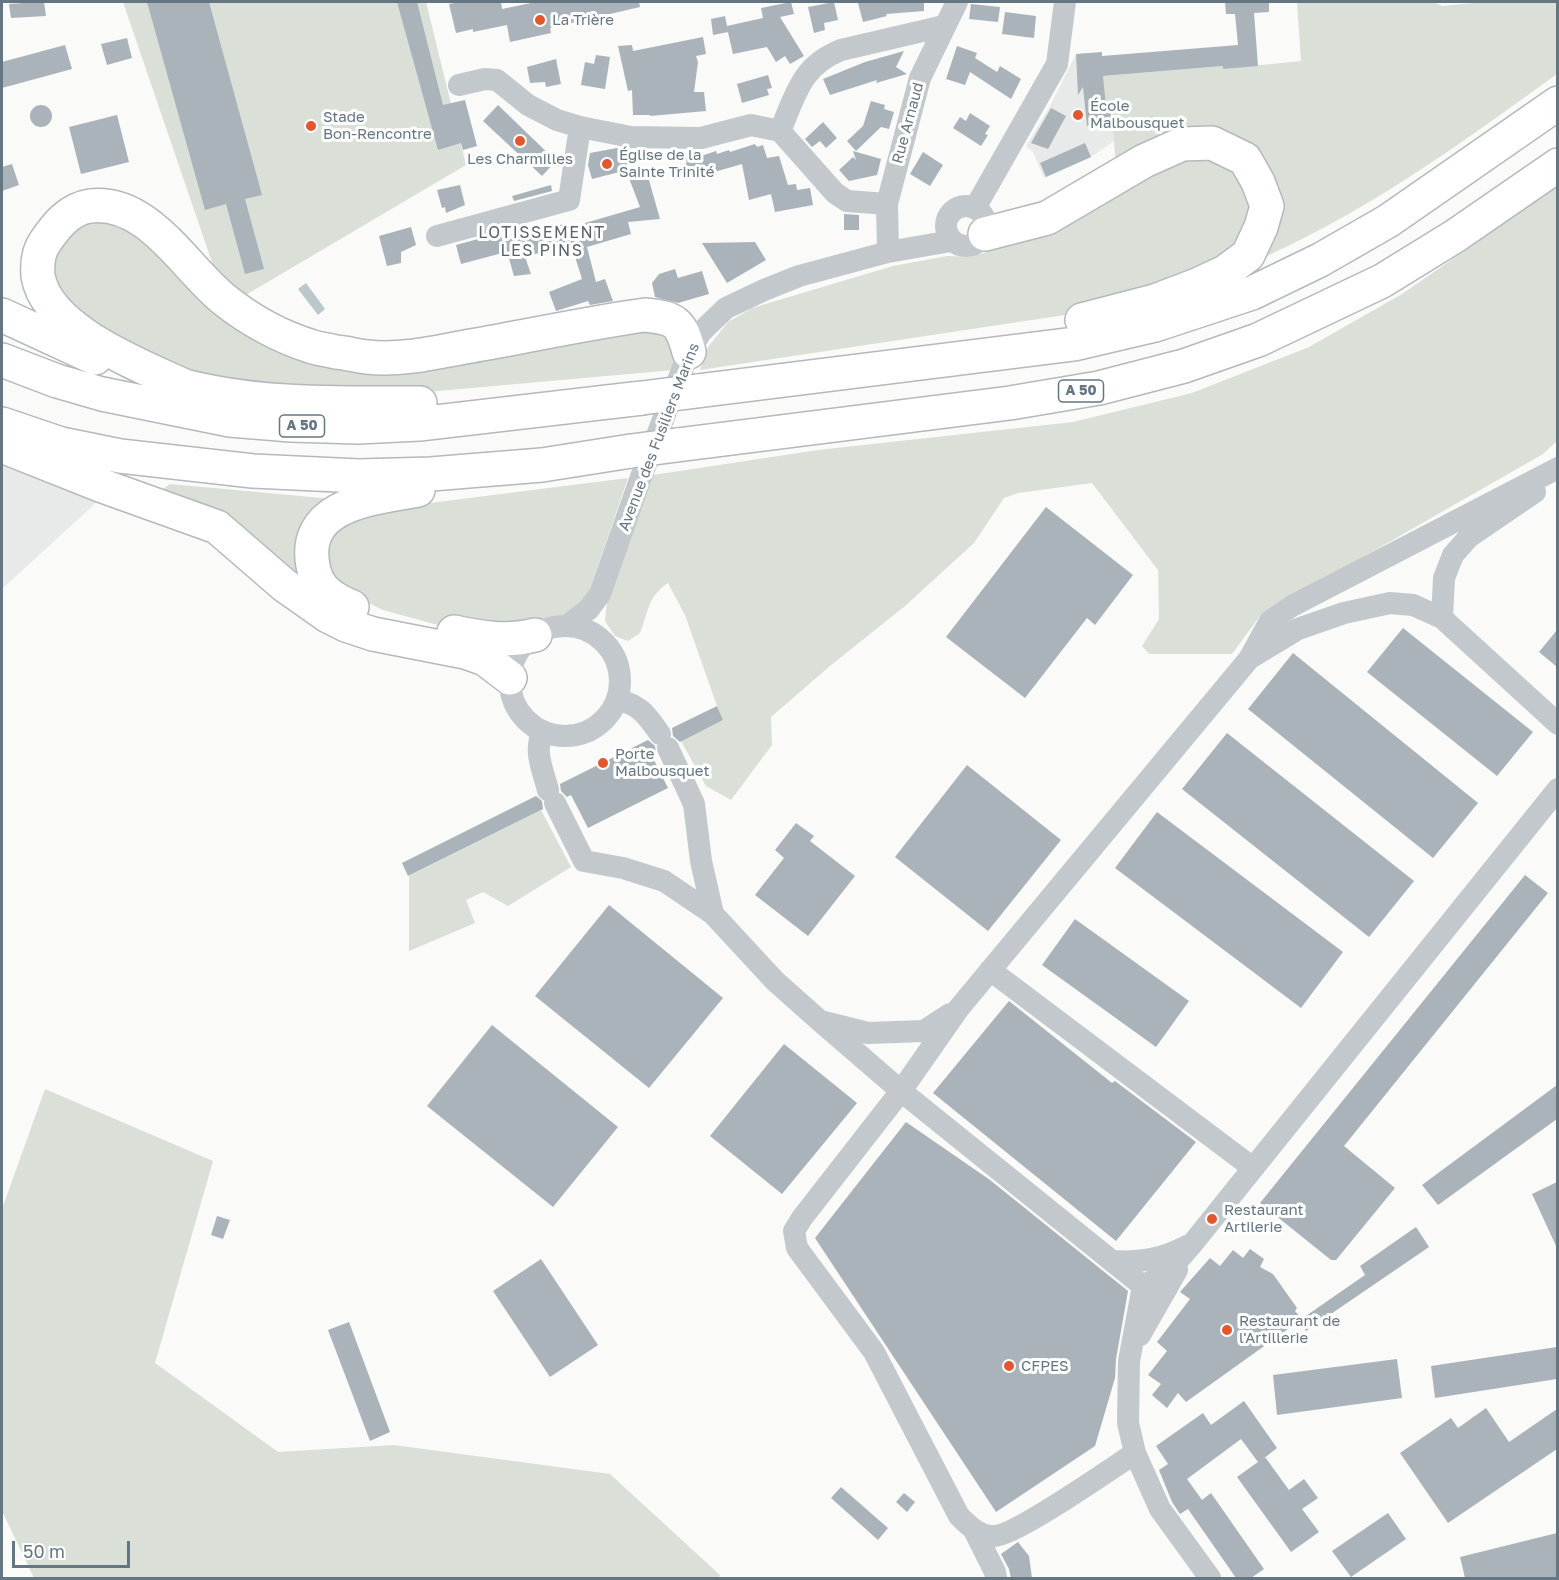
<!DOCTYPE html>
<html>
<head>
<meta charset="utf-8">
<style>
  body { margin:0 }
  #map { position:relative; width:1559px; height:1580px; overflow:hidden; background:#fafaf8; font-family:"Golos Text",sans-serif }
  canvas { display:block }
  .frame { position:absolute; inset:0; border:3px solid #657683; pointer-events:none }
  .scale { position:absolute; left:12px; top:1541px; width:118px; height:27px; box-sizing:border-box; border:3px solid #657683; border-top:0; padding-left:8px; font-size:18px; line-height:21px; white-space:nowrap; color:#657683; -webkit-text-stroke:4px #fff; paint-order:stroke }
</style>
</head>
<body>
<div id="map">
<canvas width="1559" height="1580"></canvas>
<div class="frame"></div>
<div class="scale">50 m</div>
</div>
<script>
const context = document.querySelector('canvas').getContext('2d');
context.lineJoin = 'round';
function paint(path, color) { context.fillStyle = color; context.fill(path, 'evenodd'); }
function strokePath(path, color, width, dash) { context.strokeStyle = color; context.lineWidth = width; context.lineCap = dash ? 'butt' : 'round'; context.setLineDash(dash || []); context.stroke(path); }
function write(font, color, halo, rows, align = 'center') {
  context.font = font + ' "Golos Text",sans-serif'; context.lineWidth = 6; context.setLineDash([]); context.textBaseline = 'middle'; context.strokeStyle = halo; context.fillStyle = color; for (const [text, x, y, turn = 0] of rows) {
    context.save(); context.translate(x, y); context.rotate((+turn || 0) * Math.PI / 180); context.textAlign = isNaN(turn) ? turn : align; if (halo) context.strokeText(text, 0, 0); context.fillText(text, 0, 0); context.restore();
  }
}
const built = new Path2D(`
  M1086,53L1103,76L1110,105L1114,141L1091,157L1044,178L1033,152L1026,146L1049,108L1076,54Z
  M2,462L98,501L2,589Z`);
const green = new Path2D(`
  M123,2H426L466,165L244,296L216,274Z
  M1297,2H1434L1442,6L1484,2H1557V74C1459,145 1360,217 1248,264L1265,247L1246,150L1116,166L1111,106H1106L1103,76L1223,66V69L1301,61Z
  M1212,157L1234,168L1252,205L1240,250L1098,310L700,370L708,347L728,322L752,308L893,266L947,256L970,257L987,252L1189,158Z
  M1557,187V441L1543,454L1260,616L1232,654H1149L1142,646L1159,619L1158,570L1092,483L1018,493L1004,498L974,543L905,606L830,666L771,717L772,745L731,800L706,786L681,741L723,720L717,706L685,615L668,583C648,596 648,613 640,633L628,641L615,636L605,621L607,600L653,475L818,450L1073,422L1192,393L1309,347L1402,294Z
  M113,217L298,352L632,323L671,336L676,351L674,370L393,395L286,393L200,376L144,355L61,301L50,265L78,220Z
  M628,478L588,595L578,612L491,635L434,624L383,610L356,597L331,581L323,557L330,537L353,519L430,503Z
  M170,484L344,500L301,582L171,501L163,489Z
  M541,810L571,867L508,906L483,892L466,900L475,923L409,951V876Z
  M45,1089L213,1161L155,1363L278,1452L394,1445L610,1474L720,1575L719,1578H34L2,1511V1209Z`);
const water = new Path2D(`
  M306,283L325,309L318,315L298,289Z`);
const building = new Path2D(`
  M38,2H44L46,16L11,18L9,4Z
  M147,2H209L262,195L245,199L264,269L245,274L226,204L205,210Z
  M397,2H417L443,105L465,100L477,146L463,150L461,143L438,150Z
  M460,2H501L502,9L536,2H639L640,7L550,28L551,33L510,42L507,25L473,32V29L456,33L449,4Z
  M791,2L794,14L780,17L804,56L790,64L785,56L776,62L767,47L733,54L727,28L728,32L713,35L711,19L725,16L727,26L763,18L761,8Z
  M834,2L838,20L824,23L825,30L814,33L808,7Z
  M865,2H924V11L886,14L887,16L863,22L858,3Z
  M1225,2H1269V12L1254,13L1258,66L1223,69V66L1103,76L1106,106L1110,105L1112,123L1087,126L1083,87L1078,95L1076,54L1102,52V56L1238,45L1235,14H1226Z
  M971,4L1000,7L998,22L969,19Z
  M1005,12L1036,16L1034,38L1002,34Z
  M703,37L706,54L696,56L698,62L694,92H704L706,111L650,116V115H633L632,90L628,91L618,46L632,45L633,51Z
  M127,38L132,58L107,65L101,44Z
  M65,45L72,69L2,88V62Z
  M957,46L977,53L975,58L997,72L1000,66L1021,79L1011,99L970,72L965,85L946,79Z
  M904,51L896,67L907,74L876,83L877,80L830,95L823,79L865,62Z
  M596,55L610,57L605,89L581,85L585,62L594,64Z
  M556,59L561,84L546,87L545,82L530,83L527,67Z
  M768,75L772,88L767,89L769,95L742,103L737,84Z
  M871,101L885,105L884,109L894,112L889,129L881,127L856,151L847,141L863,126Z
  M498,105L556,161L542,176L483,121Z
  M30 116a11 11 0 1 1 22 0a11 11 0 1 1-22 0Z
  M1051,108L1066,116L1048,149L1031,143Z
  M970,113L990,126L985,134L988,135L981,146L953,128L960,117L966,121Z
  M117,115L129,162L81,174L69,127Z
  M823,122L837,138L826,148L820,141L812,147L805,139Z
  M1085,143L1091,157L1046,177L1040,163Z
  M755,144L757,147L763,145L767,158L779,156L788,185L796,184L797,190L810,188L813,205L775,212L771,194L749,200L742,164L704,175L703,171L686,177L682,165L687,163L684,153L696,151L698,157L716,151L717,154L729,150L730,152Z
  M617,148L628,156L627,170L592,179L588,165L590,153Z
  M853,151L881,159L877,175L849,181L839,170L853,157L856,160Z
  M923,152L943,165L930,186L910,174Z
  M12,164L19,185L2,191V167Z
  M647,173L660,219L628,222L631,234L587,247L596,282L605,279L613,301L590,305L588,301L556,311L549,292L582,279L571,244L525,257L531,274L514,276L504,241L567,223L568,228L640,207L629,178Z
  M460,185L465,205L446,213L445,207L442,208L437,190Z
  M551,185L552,191L514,201L512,196Z
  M844,214L859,215V230H844Z
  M411,227L416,245L401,252V263L387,266L379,236Z
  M500,233L506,252L461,264L456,245Z
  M755,242L766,260L727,283L702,243Z
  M675,269L678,278L702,271L709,294L678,303L655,297L652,283L659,274Z
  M1046,507L1133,575L1095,625L1087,618L1025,698L946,637Z
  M1403,628L1533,732L1497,776L1367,672Z
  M1557,630V667L1539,652Z
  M1293,653L1478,803L1433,858L1248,709Z
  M717,706L723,720L680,742L673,736L672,728Z
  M1227,733L1414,881L1369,937L1182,789Z
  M648,740L655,746L656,754L652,756L668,788L588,828L571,795L567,797L561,791L560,784Z
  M967,765L1061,840L988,931L895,857Z
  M536,796L542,801L543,809L408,876L402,863Z
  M1157,812L1343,952L1301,1008L1115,868Z
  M796,823L814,836L810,841L855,876L808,936L755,895L784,858L775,850Z
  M1525,875L1548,893L1344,1146L1395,1188L1336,1260H1331L1260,1203Z
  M609,905L723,998L649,1088L535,996Z
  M1075,919L1189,1001L1156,1047L1042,965Z
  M1009,1001L1112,1083L1115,1081L1196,1142L1116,1241L933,1093Z
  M492,1025L618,1127L553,1207L427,1106Z
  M784,1044L857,1103L782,1194L710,1136Z
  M1557,1085V1119L1438,1205L1422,1185Z
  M906,1122L990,1180L1128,1291L1116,1359L1115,1378L1095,1446L996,1512L815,1238Z
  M1557,1182V1248L1532,1194Z
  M217,1216L230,1220L223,1239L211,1235Z
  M1416,1227L1429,1247L1306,1331L1300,1320L1365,1275L1360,1266Z
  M1250,1249L1264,1259L1260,1267L1273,1274L1297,1308L1295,1311L1302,1319L1186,1402L1178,1393L1167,1408L1152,1395L1161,1384L1148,1375L1167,1351L1157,1342L1190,1299L1180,1292L1210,1258L1220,1266L1233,1250L1243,1258Z
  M541,1259L598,1345L550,1377L493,1291Z
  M349,1322L390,1432L370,1441L328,1330Z
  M1557,1347V1379L1435,1398L1431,1366Z
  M1397,1359L1402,1398L1277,1415L1273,1375Z
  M1244,1401L1277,1448L1263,1459L1265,1457L1289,1490L1304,1479L1318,1498L1302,1509L1319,1532L1291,1552L1237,1477L1258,1462L1241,1439L1187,1479L1202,1500L1211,1493L1264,1569L1251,1578H1236L1188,1509L1180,1514L1172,1502L1159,1470L1168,1464L1156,1446L1203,1413L1211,1425Z
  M1486,1408L1509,1442L1557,1409V1449L1448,1523L1400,1453L1451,1418L1458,1428Z
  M841,1487L888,1528L878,1540L831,1498Z
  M904,1493L915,1502L907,1512L896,1502Z
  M1388,1513L1406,1539L1351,1577L1332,1551Z
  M1557,1533V1578H1465L1460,1557Z
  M1018,1542L1029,1556L1032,1578H1011L1009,1569L1001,1554Z`);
const minor = new Path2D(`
  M459,85L485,79L497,80L528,105L557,120L580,127L631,137L701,138L751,125L780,131L835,193L847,201L887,204
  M780,131C796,94 801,66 841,50L944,26
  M946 226a20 20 0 1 1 40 0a20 20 0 1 1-40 0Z
  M975,208L1057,64L1065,2
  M437,236L569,200L580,127
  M888,252L887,204L920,78L957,2
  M1442,618L1444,578L1453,555L1469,537L1535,492
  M567,626L589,609L600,594L641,477L689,352L701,332L726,308L764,290L799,276L888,252L951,241
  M510 681a55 55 0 1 1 110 0a55 55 0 1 1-110 0Z
  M1250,658L1298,629L1344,613L1390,603L1413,605L1442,618L1558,724
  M617,699C641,706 646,714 660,734
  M543,731C533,751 543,770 548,790
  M668,748L694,804L701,861L713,914
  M555,803L584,861L623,868L664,881L713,914L775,981L820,1021L901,1091L1143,1286
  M990,970L1253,1168
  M824,1022L868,1033L924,1031L950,1014
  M1113,1261C1140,1263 1162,1259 1187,1246
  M1143,1286L1167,1273L1193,1243L1558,789
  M1143,1286L1129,1361L1128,1423L1135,1453L1160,1509L1210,1578
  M1140,1335L1177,1270
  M1135,1453C1112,1468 1015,1536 994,1536C980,1537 968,1525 959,1516L874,1352L797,1248L794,1231L802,1218L901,1091L959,1008L1249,659L1270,621L1292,606L1558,468
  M974,1530L995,1572L996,1578`);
const highway = new Path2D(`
  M985,234L1047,218L1144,161L1182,144L1212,143L1245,159L1258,182L1267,206L1261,227L1248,255L1225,272L1197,285L1155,301L1082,320
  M2,315L95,358
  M2,360L57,381L102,394L230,420L291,425L358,427L419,424L642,398
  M170,382C251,406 336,403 420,403
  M189,388C144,367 47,331 38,276C37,264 38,252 45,242C56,226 69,209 90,206C149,199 186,270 226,301C250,320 281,337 310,346C318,349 328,350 336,352C347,353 357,356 367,357C402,361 437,352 471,346C529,336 587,323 645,315C676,318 681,322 689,352
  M697,391L1074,344L1155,325L1252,293L1320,260L1388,221L1558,103
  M2,424L61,444L120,456L253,471L359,476L431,474L542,465L631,451
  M677,445L1010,403L1099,388L1184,366L1258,340L1382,281L1455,236L1558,165
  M2,446L100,485L217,527L284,585L328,616L346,625L373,634L465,652L485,659L510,678
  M352,607C331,598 317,589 313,566C301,503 375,498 418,490
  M454,632C482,638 507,642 535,635`);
const highwayBridge = new Path2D(`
  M642,398L697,391
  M631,451L677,445`);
const markers = [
  [540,20,6,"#e4572e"],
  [1078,115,6,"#e4572e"],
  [311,126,6,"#e4572e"],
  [520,141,6,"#e4572e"],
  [607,164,6,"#e4572e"],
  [603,763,6,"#e4572e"],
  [1212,1219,6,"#e4572e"],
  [1227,1330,6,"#e4572e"],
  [1009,1366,6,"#e4572e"]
];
const shields = [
  [1081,391,45],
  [302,426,45]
];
const shieldNames = [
  ["A 50",1081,391],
  ["A 50",302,426]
];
const poiNames = [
  ["La Trière",552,20],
  ["École",1090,106],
  ["Malbousquet",1090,123],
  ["Stade",323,117],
  ["Bon-Rencontre",323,134],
  ["Église de la",619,155],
  ["Sainte Trinité",619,172],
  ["Les Charmilles",520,159,"center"],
  ["Porte",615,754],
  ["Malbousquet",615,771],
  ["Restaurant",1224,1210],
  ["Artilerie",1224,1227],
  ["Restaurant de",1239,1321],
  ["l'Artillerie",1239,1338],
  ["CFPES",1021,1366]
];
const streetNames = [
  ["Rue Arnaud",908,123,-75],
  ["Avenue des Fusiliers Marins",659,437,-69]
];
const neighbourhoodNames = [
  ["LOTISSEMENT",542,233],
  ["LES PINS",542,251]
];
paint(built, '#e8e9e9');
paint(green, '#dadfd7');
paint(water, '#bbc7cb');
paint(building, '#aab3b9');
strokePath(highway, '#b4b9bd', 36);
strokePath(minor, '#c3c8cc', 22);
strokePath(highway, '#fff', 33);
strokePath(highwayBridge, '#b4b9bd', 36, []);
strokePath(highwayBridge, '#fff', 33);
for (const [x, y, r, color] of markers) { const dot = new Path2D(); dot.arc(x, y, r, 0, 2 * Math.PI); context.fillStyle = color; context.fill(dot); strokePath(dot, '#fff', 2); }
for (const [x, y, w] of shields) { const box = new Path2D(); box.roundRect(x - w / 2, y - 11, w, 22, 4.5); context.fillStyle = '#fff'; context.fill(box); strokePath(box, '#657683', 1.5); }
write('bold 14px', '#657683', null, shieldNames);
write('15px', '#657683', '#fff', poiNames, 'left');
write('15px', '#657683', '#fff', streetNames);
context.letterSpacing = '1.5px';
write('16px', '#57646e', '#fff', neighbourhoodNames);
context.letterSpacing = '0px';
</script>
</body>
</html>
